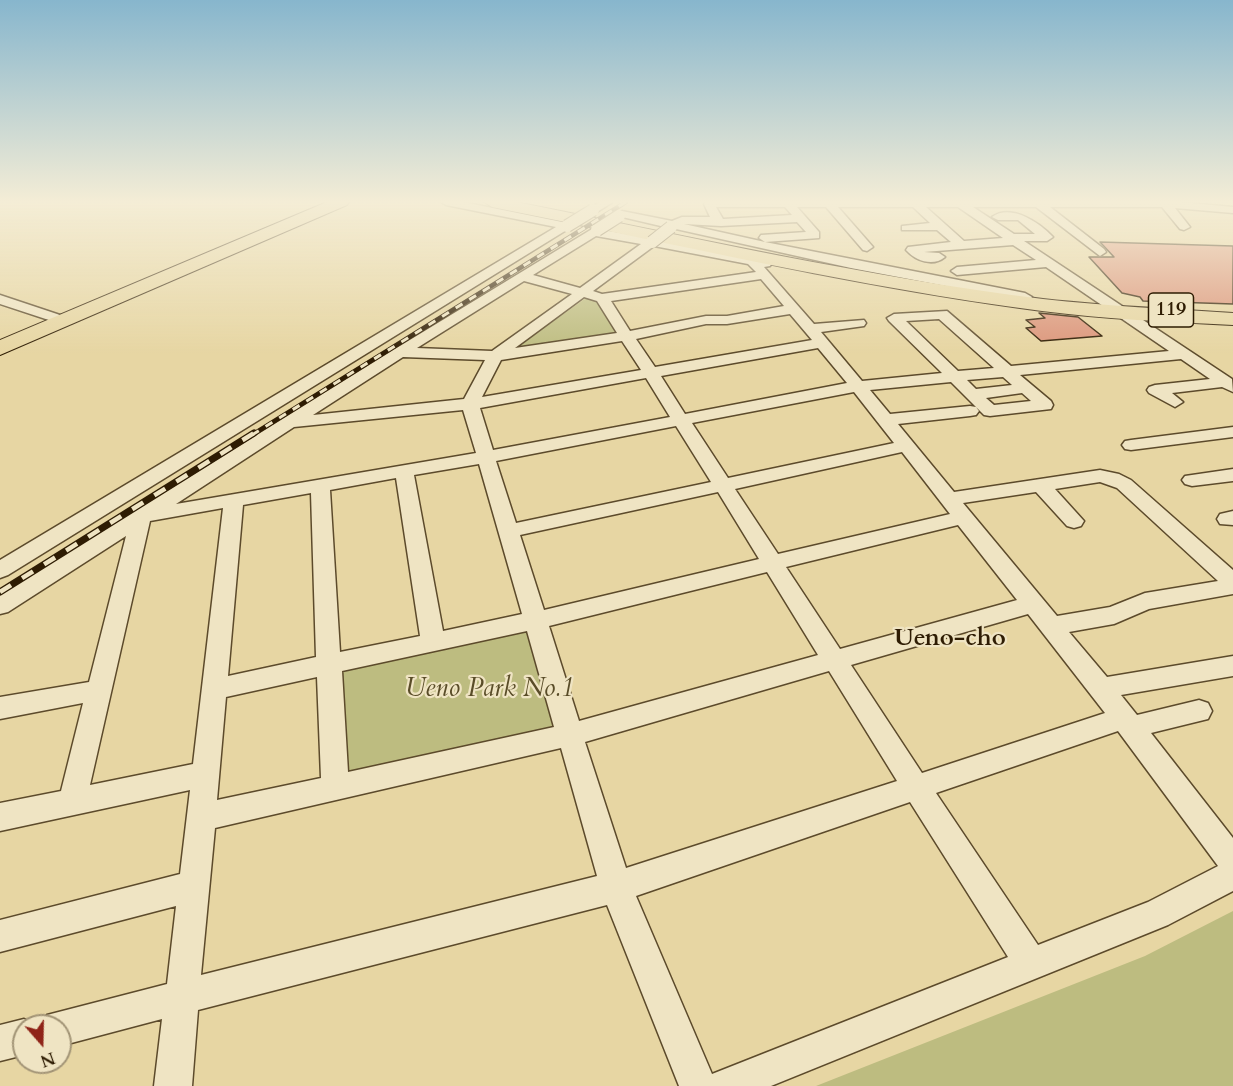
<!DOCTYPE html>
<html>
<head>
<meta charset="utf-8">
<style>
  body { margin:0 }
  #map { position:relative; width:1233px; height:1086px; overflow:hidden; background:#e7d6a3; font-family:Cardo,serif }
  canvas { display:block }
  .north { position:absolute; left:12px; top:1014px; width:60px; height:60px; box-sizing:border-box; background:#efe4c3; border:2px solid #a29476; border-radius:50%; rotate:160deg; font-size:16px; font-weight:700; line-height:24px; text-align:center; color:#2e1c03 }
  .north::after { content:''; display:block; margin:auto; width:21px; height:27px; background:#8f2418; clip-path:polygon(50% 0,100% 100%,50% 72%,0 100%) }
</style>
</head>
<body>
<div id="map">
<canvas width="1233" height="1086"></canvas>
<div class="north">N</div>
</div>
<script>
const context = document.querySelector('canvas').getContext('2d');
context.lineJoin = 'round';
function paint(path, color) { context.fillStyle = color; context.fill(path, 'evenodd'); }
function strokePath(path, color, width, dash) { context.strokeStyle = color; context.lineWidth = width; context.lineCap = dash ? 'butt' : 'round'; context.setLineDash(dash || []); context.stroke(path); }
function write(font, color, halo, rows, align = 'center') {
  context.font = font + ' Cardo,serif'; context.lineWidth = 4.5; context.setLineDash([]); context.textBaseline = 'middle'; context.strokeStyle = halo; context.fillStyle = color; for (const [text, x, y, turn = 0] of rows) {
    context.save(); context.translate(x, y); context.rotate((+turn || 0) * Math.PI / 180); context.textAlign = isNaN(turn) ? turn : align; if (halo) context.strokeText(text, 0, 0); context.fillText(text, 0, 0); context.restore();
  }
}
const green = new Path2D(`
  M586,298L598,301L617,333L522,348L518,346Z
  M519,629L529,634L556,724L547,733L354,774L344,767L338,674L346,666Z
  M1233,911V1086H816L1145,956Z`);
const building = new Path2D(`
  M1100,242L1233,246V304L1143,301L1140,297L1122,293L1089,257H1114Z
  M1039,313L1078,317L1102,336L1041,341L1026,328L1035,327L1026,320L1045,318Z`);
const minor = new Path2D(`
  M441,202H463L567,223L573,226L8,575L0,578V560L556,227L446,205Z
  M600,202H613L597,212H589V208Z
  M705,202H1180L1233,207V213L1175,208L1190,227L1184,230L1180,229L1162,207H1050L1104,249L1106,252L1100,256L1036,207H973L1014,234H1035L1018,220H998L992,217C1011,203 1040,223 1053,237L1047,241H1024L1232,379L1233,392L1222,387L1172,393L1183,402L1175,407L1149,393L1147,390L1149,387L1155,385L1210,379L1181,359L1020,375L1051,401L1053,405L1051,409L990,416L984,415L951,382L870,390L890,414L970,406L976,407L979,411L976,415L970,416L898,424L954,492L1100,470L1119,474L1131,480L1233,570V594L1149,609L1114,624L1069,632L1107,677L1233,656V676L1121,695L1137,715L1199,700L1208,703L1212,711L1208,719L1151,733L1233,838V891L1168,925L771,1086H679L607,905L198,1010L192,1086H154L162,1019L60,1046V1026H43L47,1015L167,984L176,906L0,952V920L180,874L190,790L0,831V803L61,791L83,703L0,719V697L89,682L126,536L8,612L0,614V595L395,349L597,226L603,230L770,260L772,263L770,266L764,267L814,324L864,320L866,323L864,326L821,332L862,381L942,373L889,321L887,318L894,314L947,311L1011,366L1169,351L1046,267L957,275L951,271L957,267L1036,260L1013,245L924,252L939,253L945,257C933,267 916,261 906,250L908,247L951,242L937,230H902V226L930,223L913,207H838L873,247L867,251L863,250L826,207H797L819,232V238L765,242L1025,293L1032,297L1030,300L1025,301L851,268L676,229L671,230L665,227L618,216L616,214L622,211L672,221L682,217H710L704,204ZM716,207H785L792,215L723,219ZM926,207H958L1003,238L964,241ZM797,222L806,232L761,235L759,238L765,242L684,224L721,226ZM596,236L641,244L580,288L533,275ZM654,246L748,264L756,272L602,294L593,291ZM761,279L784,306L727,316H706L630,331L611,301ZM524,281L572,294L492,351L417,348ZM584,297L597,301L617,333L515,348ZM790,314L812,340L655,367L636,339L706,324H727ZM939,319L994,368L958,371L906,321ZM622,341L641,370L482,397L501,360ZM818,348L847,383L685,414L661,376ZM403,357L485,360L464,399L313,415ZM1003,377L1012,385L976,389L967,380ZM646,378L670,417L493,450L480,408ZM854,392L894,443L728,478L692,423ZM1022,393L1031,401L994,405L986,398ZM463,410L476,453L176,504L294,427ZM676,426L711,482L516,523L496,461ZM902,452L950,514L778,554L735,489ZM479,464L522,614L443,631L414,475ZM396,478L420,636L340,652L330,490ZM1100,482L1117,488L1218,581L1145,593L1110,607L1057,616L963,503L1036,492L1067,526L1074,528L1081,526L1084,521L1055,489ZM718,492L759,559L544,610L520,535ZM311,493L316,657L228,676L243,505ZM223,508L193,764L90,785L150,521ZM958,525L1017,600L840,649L786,567ZM767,572L818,655L579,721L549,626ZM1028,614L1105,713L922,773L851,665ZM527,631L554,727L348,772L342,671ZM829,671L897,781L626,868L585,742ZM317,677L321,778L217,800L226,697ZM1118,731L1218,866L1148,902L1038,945L936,793ZM561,748L597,876L201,975L215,828ZM910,802L1008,957L712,1074L636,896Z
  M0,295L69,318L71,321L64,325L0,304Z
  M1233,427V437L1131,450L1125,449L1122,445L1125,441L1131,440Z
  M1233,469V481L1192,486L1185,484L1182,480L1185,476Z
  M1233,511V525L1220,524L1217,519L1220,514Z
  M24,1019L37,1026H24V1055L0,1061V1025Z`);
const highway = new Path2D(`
  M327,202H349L347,205L0,355V340Z
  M484,202H516C691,237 866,277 1043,299C1106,306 1170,309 1233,313V325C1169,322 1106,319 1042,311C857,287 675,244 492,207Z`);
const railFar1 = new Path2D(`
  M252,435L626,202`);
const rail = new Path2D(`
  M0,592L254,433`);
const minorBridge = new Path2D(`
  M567,226L593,210
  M597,230L619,216
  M652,242L671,227`);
const shields = [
  [1171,310,45]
];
const shieldNames = [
  ["119",1171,310]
];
const quarterNames = [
  ["Ueno-cho",950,639]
];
const nearParknames = [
  ["Ueno Park No.1",489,690]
];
paint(green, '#bdbc80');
paint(building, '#dc957b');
strokePath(building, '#2e1c03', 1.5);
strokePath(minor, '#5c4a2b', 3);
strokePath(highway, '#2e1c03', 2);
paint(minor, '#efe4c3');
paint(highway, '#e7d6a3');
strokePath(railFar1, '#2e1c03', 4.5);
strokePath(rail, '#2e1c03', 7);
strokePath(railFar1, '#efe4c3', 3, [8]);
strokePath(rail, '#efe4c3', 4.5, [13]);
strokePath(minorBridge, '#5c4a2b', 14, []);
strokePath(minorBridge, '#efe4c3', 12);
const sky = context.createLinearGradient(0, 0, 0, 354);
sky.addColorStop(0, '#87b6cd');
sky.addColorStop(0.57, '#f4edd6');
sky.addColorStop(1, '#f4edd600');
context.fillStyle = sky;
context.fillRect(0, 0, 1233, 354);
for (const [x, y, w] of shields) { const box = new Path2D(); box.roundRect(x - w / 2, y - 17, w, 34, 4.5); context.fillStyle = '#efe4c3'; context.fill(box); strokePath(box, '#2e1c03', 1.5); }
write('bold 20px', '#2e1c03', null, shieldNames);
write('bold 24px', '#2e1c03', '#efe4c3', quarterNames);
write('italic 26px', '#594c28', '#efe4c3', nearParknames);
</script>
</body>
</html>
